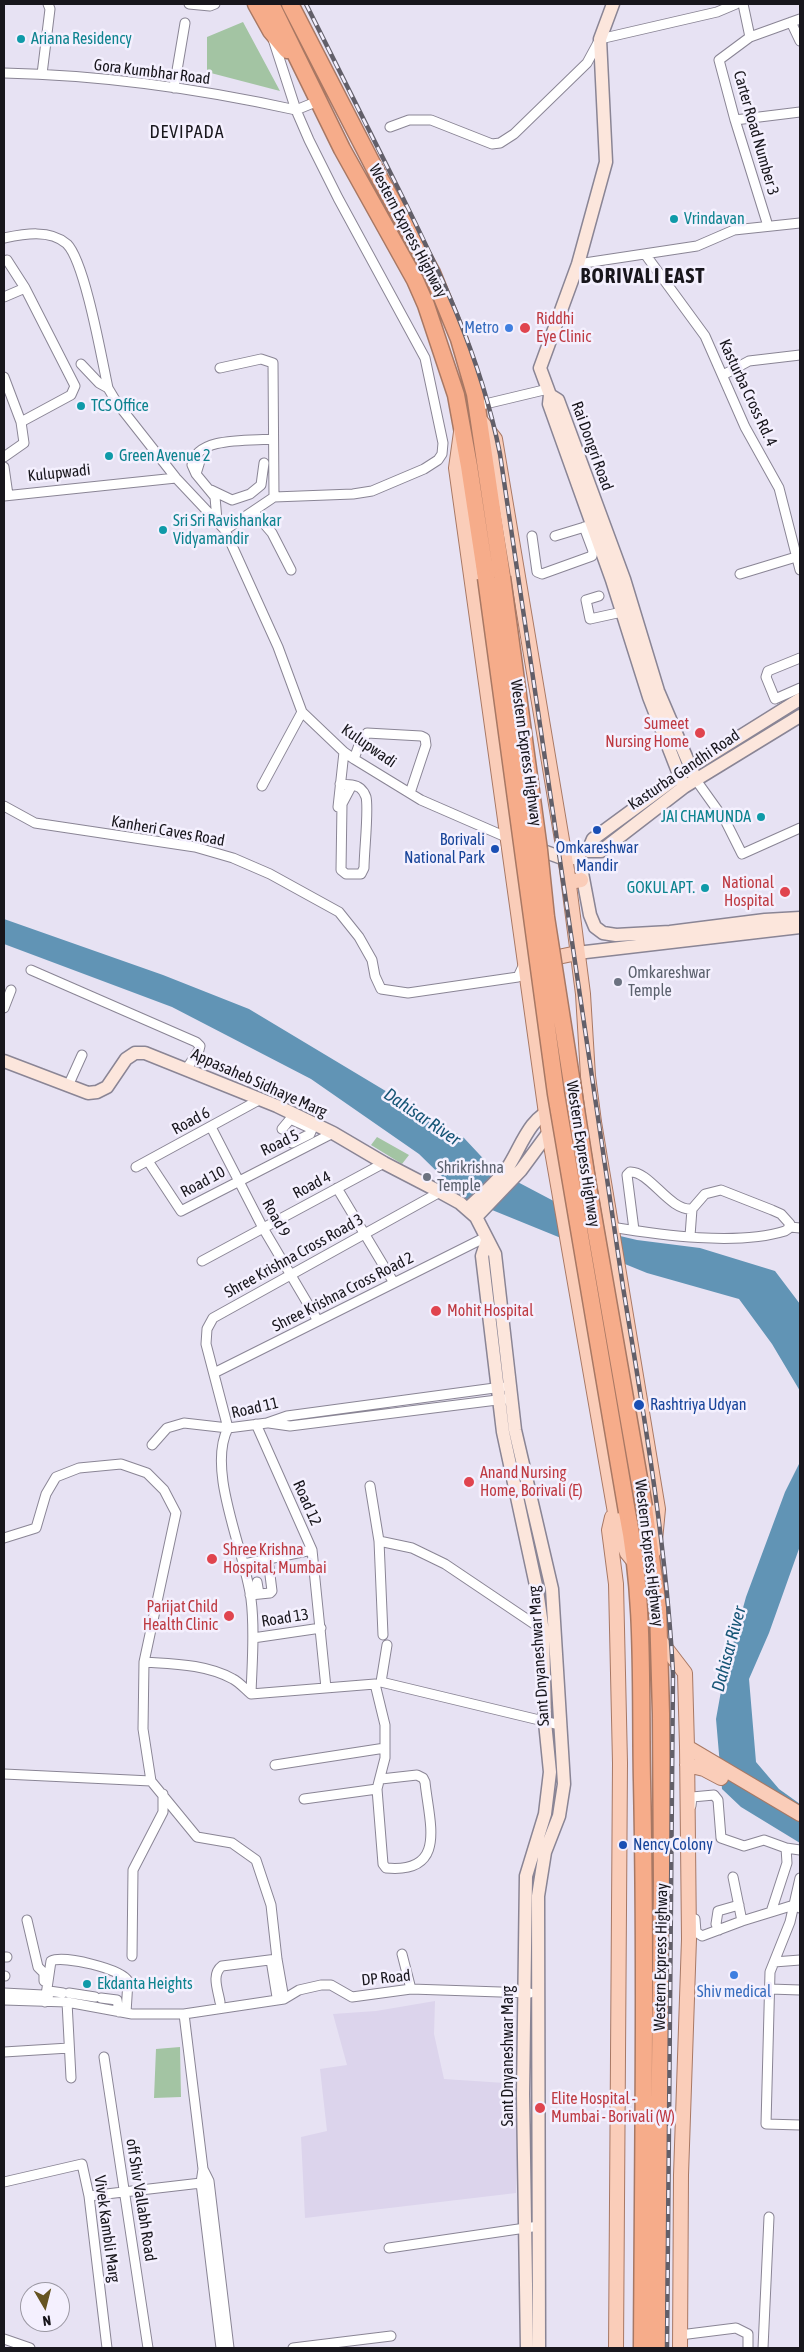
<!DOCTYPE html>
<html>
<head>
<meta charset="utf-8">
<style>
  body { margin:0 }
  #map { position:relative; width:804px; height:2352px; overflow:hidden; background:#e7e2f3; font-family:"Asap Condensed",sans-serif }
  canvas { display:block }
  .frame { position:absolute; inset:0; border:5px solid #18161c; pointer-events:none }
  .north { position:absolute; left:20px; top:2282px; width:50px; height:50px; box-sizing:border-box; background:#f4f0fe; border:1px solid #9c99a4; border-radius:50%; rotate:172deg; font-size:14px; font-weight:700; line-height:20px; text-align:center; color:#18161c }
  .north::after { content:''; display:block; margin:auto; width:18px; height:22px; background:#665422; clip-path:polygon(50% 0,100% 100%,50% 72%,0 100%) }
</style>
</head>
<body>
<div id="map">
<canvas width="804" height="2352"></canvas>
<div class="frame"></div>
<div class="north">N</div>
</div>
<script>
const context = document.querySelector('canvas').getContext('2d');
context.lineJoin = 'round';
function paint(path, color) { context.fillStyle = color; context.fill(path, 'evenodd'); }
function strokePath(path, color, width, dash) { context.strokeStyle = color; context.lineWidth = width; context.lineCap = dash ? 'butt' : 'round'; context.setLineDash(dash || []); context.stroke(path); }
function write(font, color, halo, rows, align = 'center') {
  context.font = font + ' "Asap Condensed",sans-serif'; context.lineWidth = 5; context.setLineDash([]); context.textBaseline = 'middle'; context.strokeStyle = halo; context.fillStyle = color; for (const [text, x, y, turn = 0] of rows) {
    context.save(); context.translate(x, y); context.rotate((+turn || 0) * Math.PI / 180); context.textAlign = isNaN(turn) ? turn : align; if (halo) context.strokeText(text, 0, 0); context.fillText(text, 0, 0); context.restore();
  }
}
const built = new Path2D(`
  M435,2001L434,2034L444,2079L520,2084L516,2193L305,2218L301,2137L327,2131L320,2069L347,2065L333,2014L376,2011Z`);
const green = new Path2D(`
  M243,22L280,91L207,72V37Z
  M377,1137L409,1155L402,1164L371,1145Z
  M180,2047L181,2097L154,2098L156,2049Z`);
const water = new Path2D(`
  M4,919L163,975L249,1009L464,1138L493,1169L620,1236L637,1240L700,1248L775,1271L800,1304V1391L772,1344L739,1299L647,1273L465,1199L419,1154L311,1079L172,1007L4,944Z
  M800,1462V1546L769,1633L749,1679L756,1762L779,1789L800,1804V1843L741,1807L722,1789L716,1719L723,1680L746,1597L785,1492Z`);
const street = new Path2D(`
  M189,4L210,6L215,4
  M743,4L750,37L719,60L735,120L768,226
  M791,22L800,41
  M750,37L800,19
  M4,73C101,75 201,89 296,110
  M42,74L50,9L48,4
  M174,88L185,23
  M296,110L318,101
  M735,120L800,112
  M390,127L409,120H431L492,144L500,143L514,134L587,63L600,39L717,12L736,4
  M4,238C24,234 50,229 67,244C85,262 102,360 108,388
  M645,254L705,336L745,427L779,488L800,570
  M578,264L697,246L734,230L800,223
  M4,297L25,288
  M81,364L99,383L108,388L117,403L176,478L225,530L278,647L302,712L344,752L354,759L421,800L506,837
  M220,368L261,359L273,363L274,497
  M723,375L749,361L800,355
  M4,377L21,422
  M477,406L548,389
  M4,457L24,443L21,422L71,395L75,386L25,288L7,260
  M4,467L8,495
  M196,474L200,461
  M211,490L232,500L250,494L261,485L264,463
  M4,496L176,478
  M254,512L272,533L291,570
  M217,520L215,497L196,474L192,465C196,436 250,441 273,439
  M225,530L274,497L353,494L372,491L424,469L438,460L442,454L443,443L425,358L338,198L309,140L296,110L273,39
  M532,536L537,572L542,574L592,556L593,551L584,527
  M555,536L588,526
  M740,574L796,557
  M599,596L586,600L590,619L622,612
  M800,658L768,671L766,677L775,699L800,688
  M354,759L359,745L367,733L421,736L425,738L426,745L410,793
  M696,780L726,822L742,854L800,828
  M340,784L352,785L342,804L341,870L346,874H361L364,868C364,852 369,809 366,797C363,789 359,786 352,785
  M262,786L302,712
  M4,806L35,823L195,847L233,858L270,874L339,912L359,937L372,960L375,976L381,989L408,993L518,977L524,964
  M338,807L344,752
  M31,970L196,1042L200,1046L199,1050L187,1068
  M4,1008L11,990
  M68,1086L82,1055
  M290,1119L312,1129L310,1134L292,1143
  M211,1127L263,1228L318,1321
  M282,1129L292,1117
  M148,1161L181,1211L333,1133
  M136,1167L259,1100
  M337,1188L394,1283
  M611,1227C661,1235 736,1246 785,1231L788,1229L790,1224L781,1214L772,1210L721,1190L705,1194L692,1209C669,1211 650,1171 630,1172L627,1175L634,1230
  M790,1227L800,1228
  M690,1236L692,1209
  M202,1261L384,1163
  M214,1373L486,1237
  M269,1423L290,1426L505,1399
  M256,1424L312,1550L326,1688
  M228,1428L206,1344L207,1329L213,1318L440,1192
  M228,1428C206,1471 245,1551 251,1599C255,1630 252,1663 251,1694
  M152,1445L167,1428L184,1423L228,1428L267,1423L287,1416L502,1387
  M370,1486L379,1541L383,1635
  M4,1538L36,1528L46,1494L56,1477L79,1468L121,1464L147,1473L164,1490L176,1513L144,1662L143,1729L151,1781
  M379,1541L412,1548L445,1564L546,1632
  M244,1564L312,1550
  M257,1582L259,1594
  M250,1595L270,1593L272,1591L269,1567L267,1564L258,1566
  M253,1638L321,1628
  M387,1645L381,1682L560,1725
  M144,1662C173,1664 206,1664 233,1679C239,1682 245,1689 251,1694L375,1684L385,1725V1758L377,1789L383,1864L386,1868C448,1874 429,1822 425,1782L423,1778L417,1775L381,1779
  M275,1765L385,1748
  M4,1774L151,1781L197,1837L232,1843L256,1860L271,1905L277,1959L284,1999
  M304,1799L377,1789
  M691,1806L692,1797L714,1795L718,1800L721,1838L744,1846L764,1840L786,1848L787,1863L771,1912
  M786,1848L800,1850
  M733,1877L742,1921
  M800,1878L790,1922L770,1972L766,2124L800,2125
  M695,1919L696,1932L702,1936L742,1921L794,1905L800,1908
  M27,1920L38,1967L44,1973V1981
  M719,1930L716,1924L718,1911L739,1905
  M402,1954L411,1989
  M132,1956L133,1870L163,1812V1794
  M4,1957H7
  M271,1960L277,1997
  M774,1962L800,1960
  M4,1976H5
  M770,1989L800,1990
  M4,1993L43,1995
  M69,1993L95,1997
  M101,1998L117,2000L119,2012
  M48,1999L49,1991L63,1993
  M4,2000L67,2002L132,2014H184L284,1999L299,1990L321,1985H331L352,1997L411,1989L530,1993
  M45,2002L51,1961C64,1955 122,1969 128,1981L126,2013
  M67,2002L71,2078
  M220,2002C218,1990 211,1974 222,1966L277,1959
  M184,2014L203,2169L201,2183L221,2348
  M4,2052L69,2048
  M104,2057L148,2348
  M203,2169L209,2181L229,2348
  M4,2182L82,2164L89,2196L107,2348
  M89,2196L201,2183
  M389,2248L539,2226
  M680,2335L736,2328L748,2334V2348
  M4,2339L30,2348
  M293,2348L391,2336
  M763,2348L769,2217`);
const secondary = new Path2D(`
  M613,4L600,39L606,162L578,264L540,368L550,395L558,400L624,579L658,691L696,780
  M550,395L549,404L612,580L649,697L684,787
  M532,847L565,859L573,858
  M588,851L593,839L691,767L800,699
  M588,851H601L684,787L800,716
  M579,857L590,915L595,927L603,933L616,935L670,932L765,920L800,918
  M577,953L800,927
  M4,1061L88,1093L97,1092L107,1087L126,1059L135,1053H145L277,1106L333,1133L384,1163L440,1192L460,1203L476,1217L495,1254L515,1430L552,1589L564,1784L559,1816L545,1852L538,1896L539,2348
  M467,1209C481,1196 497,1182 508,1167C520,1149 530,1116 553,1110
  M476,1217L521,1170L549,1132L594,1122
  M487,1241L482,1256L503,1432L537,1590L543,1632L545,1722L550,1772L545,1814L526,1876L523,2094L527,2348`);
const primary = new Path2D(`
  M480,420L495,439L567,870L583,994L588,1076L594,1122L658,1509L654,1551
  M461,432L456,468L548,1128L618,1530L627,1553L635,1563
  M569,882L581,880
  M544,960L577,953
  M612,1517L609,1530L616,1584L620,1763L616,2348
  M659,1639L685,1673L687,1747L689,1939L681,2175L680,2348
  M687,1747L800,1814
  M687,1765L704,1769L721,1778`);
const highway = new Path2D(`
  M256,4L271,31L287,50
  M271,4L342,149L415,280L426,305L456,395L469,466L486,578
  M290,4L378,175L432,273L459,339L475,394L502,577
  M644,1507L658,1607L661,1714L662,1883L657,2348
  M627,1512C645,1600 640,1692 642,1781C646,1970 643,2159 642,2348`);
const rail = new Path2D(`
  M306,4C335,62 364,121 394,180C439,270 480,353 500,454L623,1287C644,1415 666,1543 673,1673L667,2348`);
const highwayBridge = new Path2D(`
  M502,577L539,850L546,917L588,1186L644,1507
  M486,578L556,1094L627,1512`);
const markers = [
  [21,39,5,"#0f9aa8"],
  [674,219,5,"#0f9aa8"],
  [509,328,5,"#3f7fe0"],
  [525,328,6,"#e0444e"],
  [81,406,5,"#0f9aa8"],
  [109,456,5,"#0f9aa8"],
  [163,530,5,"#0f9aa8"],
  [700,733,6,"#e0444e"],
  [761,817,5,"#0f9aa8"],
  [597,830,5,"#1a4fb4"],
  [495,849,5,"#1a4fb4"],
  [705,888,5,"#0f9aa8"],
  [785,892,6,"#e0444e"],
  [618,982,5,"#6b7280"],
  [427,1177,5,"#6b7280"],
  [436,1311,6,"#e0444e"],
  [639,1405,6,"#1a4fb4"],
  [469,1482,6,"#e0444e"],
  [212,1559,6,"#e0444e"],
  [229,1616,6,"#e0444e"],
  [623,1845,5,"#1a4fb4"],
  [734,1975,5,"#3f7fe0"],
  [87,1984,5,"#0f9aa8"],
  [540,2108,6,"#e0444e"]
];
const cultureNames = [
  ["Ariana Residency",31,39],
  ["Vrindavan",684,219],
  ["TCS Office",91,406],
  ["Green Avenue 2",119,456],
  ["Sri Sri Ravishankar",173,521],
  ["Vidyamandir",173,539],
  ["JAI CHAMUNDA",751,817,"right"],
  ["GOKUL APT.",695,888,"right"],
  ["Ekdanta Heights",97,1984]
];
const streetNames = [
  ["Gora Kumbhar Road",152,72,7],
  ["Carter Road Number 3",756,133,74],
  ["Western Express Highway",408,231,62],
  ["Kasturba Cross Rd. 4",748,393,65],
  ["Rai Dongri Road",592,446,70],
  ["Kulupwadi",59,473,-6],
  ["Kulupwadi",369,746,35],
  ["Western Express Highway",526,753,82],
  ["Kasturba Gandhi Road",684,770,-34],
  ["Kanheri Caves Road",168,831,10],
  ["Appasaheb Sidhaye Marg",259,1083,24],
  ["Road 6",191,1121,-28],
  ["Road 5",280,1143,-26],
  ["Western Express Highway",583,1154,81],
  ["Road 10",203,1182,-28],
  ["Road 4",312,1185,-28],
  ["Road 9",276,1218,61],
  ["Shree Krishna Cross Road 3",294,1256,-29],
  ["Shree Krishna Cross Road 2",343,1292,-27],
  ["Road 11",255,1408,-13],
  ["Road 12",307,1503,66],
  ["Western Express Highway",649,1553,83],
  ["Road 13",285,1618,-9],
  ["Sant Dnyaneshwar Marg",539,1656,-94],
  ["Western Express Highway",661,1957,-89],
  ["DP Road",386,1978,-6],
  ["Sant Dnyaneshwar Marg",508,2056,-90],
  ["off Shiv Vallabh Road",141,2200,81],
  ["Vivek Kambli Marg",107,2229,82]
];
const healthNames = [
  ["Riddhi",536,319],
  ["Eye Clinic",536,337],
  ["Sumeet",689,724,"right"],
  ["Nursing Home",689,742,"right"],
  ["National",774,883,"right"],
  ["Hospital",774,901,"right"],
  ["Mohit Hospital",447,1311],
  ["Anand Nursing",480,1473],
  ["Home, Borivali (E)",480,1491],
  ["Shree Krishna",223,1550],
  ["Hospital, Mumbai",223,1568],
  ["Parijat Child",218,1607,"right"],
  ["Health Clinic",218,1625,"right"],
  ["Elite Hospital -",551,2099],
  ["Mumbai - Borivali (W)",551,2117]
];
const shopNames = [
  ["Metro",499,328],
  ["Shiv medical",734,1992,"center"]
];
const transitNames = [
  ["Borivali",485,840,"right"],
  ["National Park",485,858,"right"],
  ["Omkareshwar",597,848,"center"],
  ["Mandir",597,866,"center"],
  ["Rashtriya Udyan",650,1405],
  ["Nency Colony",633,1845]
];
const worshipNames = [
  ["Omkareshwar",628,973],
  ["Temple",628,991],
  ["Shrikrishna",437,1168],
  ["Temple",437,1186]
];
const neighbourhoodNames = [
  ["DEVIPADA",187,132]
];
const waterNames = [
  ["Dahisar River",422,1117,34],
  ["Dahisar River",729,1649,-75]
];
const districtNames = [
  ["BORIVALI EAST",643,276]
];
paint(built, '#dcd4ec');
paint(green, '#a3c4a3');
paint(water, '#6194b5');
strokePath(street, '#8a8595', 11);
strokePath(secondary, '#8a8595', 15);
strokePath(primary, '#a87864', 16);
strokePath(highway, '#a87864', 19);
strokePath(street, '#fff', 9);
strokePath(secondary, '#fce6dc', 12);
strokePath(primary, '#facdb9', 14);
strokePath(highway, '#f6ac8a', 16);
strokePath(rail, '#625f69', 4.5);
strokePath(rail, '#f4f0fe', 2.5, [8]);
strokePath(highwayBridge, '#a87864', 19, []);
strokePath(highwayBridge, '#f6ac8a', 16);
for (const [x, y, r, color] of markers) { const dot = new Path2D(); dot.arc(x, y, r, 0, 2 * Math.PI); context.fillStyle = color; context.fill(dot); strokePath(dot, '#f4f0fe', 2); }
write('16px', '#0d838f', '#f4f0fe', cultureNames, 'left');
write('16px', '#18161c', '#f4f0fe', streetNames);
write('16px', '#be3a42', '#f4f0fe', healthNames, 'left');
write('16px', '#366cbe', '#f4f0fe', shopNames, 'right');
write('16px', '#164399', '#f4f0fe', transitNames, 'left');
write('16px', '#5b616d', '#f4f0fe', worshipNames, 'left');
context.letterSpacing = '1px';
write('18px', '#18161c', '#f4f0fe', neighbourhoodNames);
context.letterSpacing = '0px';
write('italic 18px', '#165576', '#f4f0fe', waterNames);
context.letterSpacing = '1px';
write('bold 21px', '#18161c', '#f4f0fe', districtNames);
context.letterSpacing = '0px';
</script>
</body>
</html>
